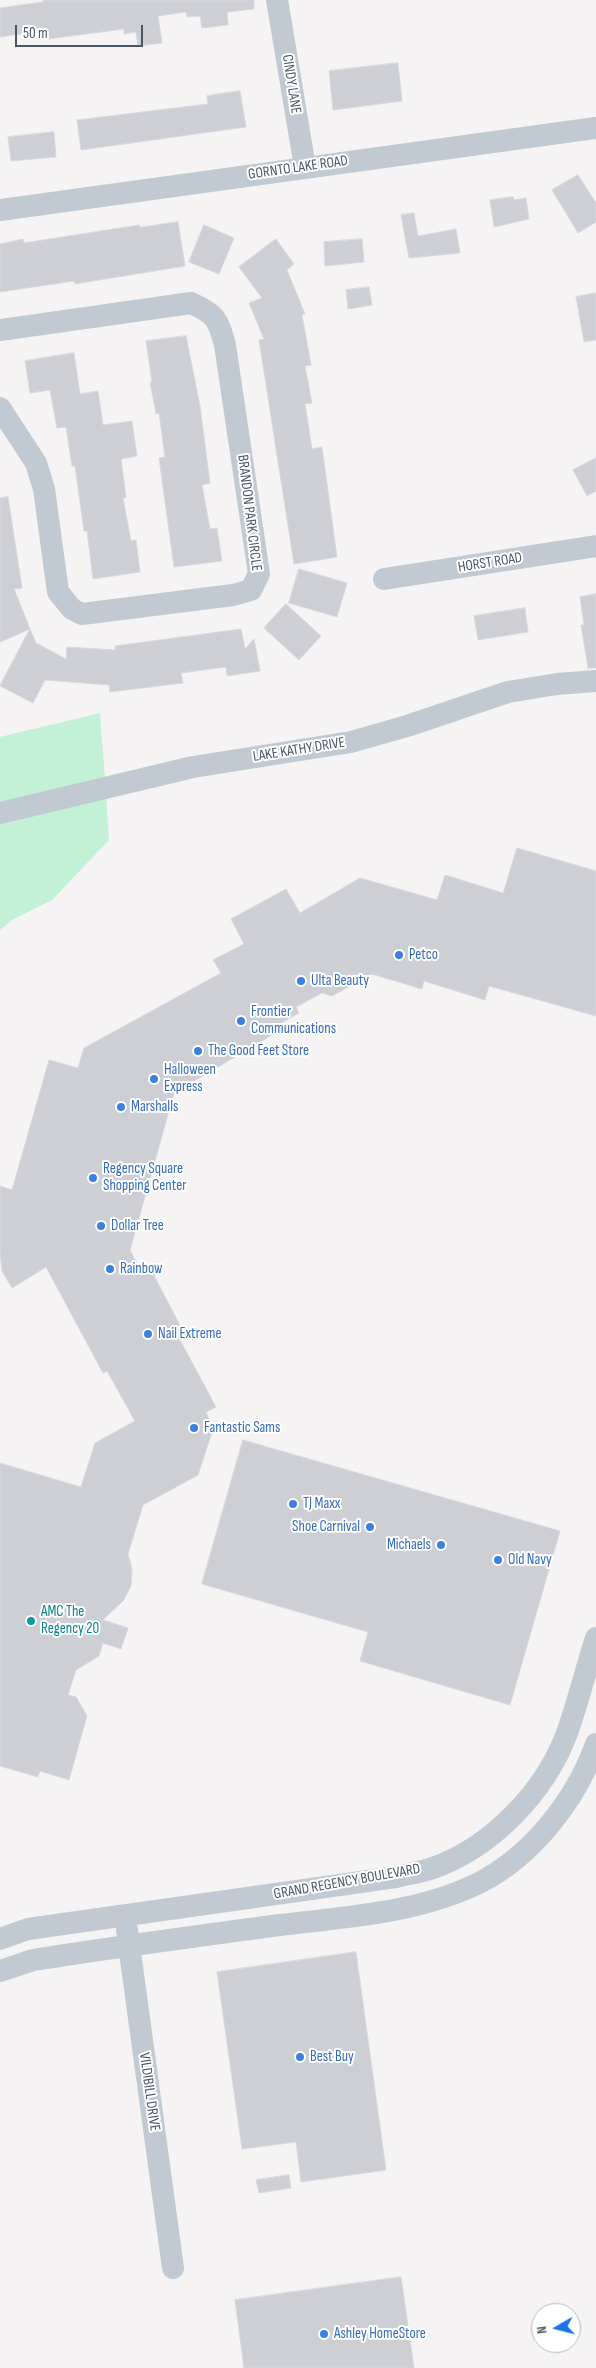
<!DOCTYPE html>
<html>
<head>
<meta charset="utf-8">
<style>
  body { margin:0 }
  #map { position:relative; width:596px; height:2368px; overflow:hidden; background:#f5f3f3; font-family:"Sofia Sans Condensed",sans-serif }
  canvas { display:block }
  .north { position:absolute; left:531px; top:2303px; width:50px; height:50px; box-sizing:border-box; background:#fff; border:1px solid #b7bbc0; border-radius:50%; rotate:262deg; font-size:14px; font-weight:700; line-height:20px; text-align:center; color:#4a5661 }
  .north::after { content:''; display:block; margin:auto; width:18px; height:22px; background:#1a73e8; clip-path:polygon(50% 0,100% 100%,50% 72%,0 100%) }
  .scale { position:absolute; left:15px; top:25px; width:128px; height:22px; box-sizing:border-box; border:2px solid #4a5661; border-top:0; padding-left:6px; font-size:15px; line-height:18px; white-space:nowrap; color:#4a5661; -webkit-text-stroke:4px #fff; paint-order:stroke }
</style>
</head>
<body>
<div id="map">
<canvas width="596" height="2368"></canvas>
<div class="north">N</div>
<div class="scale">50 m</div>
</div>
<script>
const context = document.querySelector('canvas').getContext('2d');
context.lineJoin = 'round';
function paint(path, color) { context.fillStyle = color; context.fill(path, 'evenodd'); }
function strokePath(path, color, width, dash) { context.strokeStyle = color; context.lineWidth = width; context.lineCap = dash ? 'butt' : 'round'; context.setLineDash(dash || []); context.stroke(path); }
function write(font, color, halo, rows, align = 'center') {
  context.font = font + ' "Sofia Sans Condensed",sans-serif'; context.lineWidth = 4; context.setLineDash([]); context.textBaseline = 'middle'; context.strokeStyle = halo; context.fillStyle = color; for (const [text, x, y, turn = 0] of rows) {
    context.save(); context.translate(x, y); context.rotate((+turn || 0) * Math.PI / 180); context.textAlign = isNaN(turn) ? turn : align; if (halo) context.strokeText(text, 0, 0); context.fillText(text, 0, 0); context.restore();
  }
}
const green = new Path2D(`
  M100,713L105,779L0,804V737Z
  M106,796L109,840L52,900L12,920L0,930V822Z`);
const building = new Path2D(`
  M43,0H254V9L227,12L228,25L202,28L200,16L187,17L186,12L158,16L162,43L138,46L136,32L124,34V29L48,39L47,30L0,37V8L43,2Z
  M398,63L402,101L333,110L329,71Z
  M240,91L246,127L81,150L77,120L208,104L207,96Z
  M54,132L56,157L11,161L8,137Z
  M578,175L596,203V222L578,233L552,190Z
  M513,197L514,200L526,198L529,219L494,227L490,200Z
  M414,213L418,236L456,229L460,253L409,258L401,215Z
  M178,222L185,266L75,284L74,281L0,292V244L23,239L24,243L139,225L140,227Z
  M204,225L234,238L219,274L189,262Z
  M276,239L294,264L287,270L305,314L302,315L311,365L305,366L312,403L305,404L312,449L322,447L337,557L294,564L259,340L264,339L249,303L262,298L239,267Z
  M362,239L364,262L325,266L324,242Z
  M369,287L372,305L348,309L346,290Z
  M596,293V340L584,342L576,297Z
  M186,336L200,406L210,483L202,485L210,529L217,528L222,561L174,567L159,458L165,457L159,413L156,414L150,382H152L146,341Z
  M74,353L80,394L98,391L103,425L132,421L137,456L121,459L126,497L123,498L131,541L136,540L140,572L93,579L87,531H84L75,466H72L66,427L57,428L50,390L30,393L25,361Z
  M596,458V491L587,496L573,470Z
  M8,497L22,588L14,589L30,629L0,642V498Z
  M299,569L347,583L337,617L289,603Z
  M596,594V668H588L581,625H584L580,597Z
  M286,604L321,636L299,660L264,628Z
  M525,608L528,632L478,640L474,616Z
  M30,629L36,643L66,659L67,647L115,650V646L241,629L245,649L254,639L260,671L227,676L226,667L181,673L183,683L110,692L109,685L45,680L33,703L0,686Z
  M517,848L596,871V1016L489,986L485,1000L424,981L422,989L372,974L332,996L322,993L296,1007L299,1013L269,1030L272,1035L174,1093L130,1250L140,1269L148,1264L185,1335L179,1338L216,1407L206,1412L213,1429L198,1475L143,1505L128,1554L132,1569L131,1586L123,1601L103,1620L128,1628L121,1649L103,1643L99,1656L76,1670L68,1695L76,1697L87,1716L69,1780L40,1771L38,1777L0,1766V1463L81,1487L95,1443L135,1421L107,1371L103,1373L46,1267L12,1288L2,1271L0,1253V1186L12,1190L49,1060L78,1068L84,1048L221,973L213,960L244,944L231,919L286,889L300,913L360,878L437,900L445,875L503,893Z
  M243,1440L560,1531L510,1705L360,1661L368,1632L202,1584Z
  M356,1952L386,2170L301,2182L296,2142L242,2149L217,1972Z
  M289,2175L291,2188L259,2193L256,2180Z
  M401,2277L414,2368H244L235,2300Z`);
const minor = new Path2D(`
  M277,0L305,167
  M0,210L596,128
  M0,330L191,303C216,314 218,319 225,345L259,574L251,590L233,595L82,614L72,609L58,592L44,489L36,463L0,408
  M384,579L596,546
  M0,813L193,767L351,742L407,726L508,692L557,684L596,681
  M127,1930L173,2268
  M0,1939L28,1929L396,1877C408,1874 421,1872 433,1868C492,1847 545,1792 567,1733C578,1702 586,1669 596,1638
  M0,1971L33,1960C115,1947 197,1936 280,1925C346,1917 418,1913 479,1883C532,1856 576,1800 596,1744`);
const markers = [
  [399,955,5,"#3f7fe0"],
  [301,981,5,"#3f7fe0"],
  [241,1021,5,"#3f7fe0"],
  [198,1051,5,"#3f7fe0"],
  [154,1079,5,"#3f7fe0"],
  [121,1107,5,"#3f7fe0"],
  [93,1178,5,"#3f7fe0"],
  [101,1226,5,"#3f7fe0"],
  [110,1269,5,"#3f7fe0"],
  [148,1334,5,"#3f7fe0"],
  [194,1428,5,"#3f7fe0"],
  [293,1504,5,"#3f7fe0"],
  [370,1527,5,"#3f7fe0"],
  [441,1545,5,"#3f7fe0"],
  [498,1560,5,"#3f7fe0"],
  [31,1621,5,"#0f9aa8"],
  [300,2057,5,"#3f7fe0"],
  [324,2334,5,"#3f7fe0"]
];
const streetNames = [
  ["CINDY LANE",291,84,81],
  ["GORNTO LAKE ROAD",298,168,-8],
  ["BRANDON PARK CIRCLE",249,513,83],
  ["HORST ROAD",490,563,-9],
  ["LAKE KATHY DRIVE",299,750,-9],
  ["GRAND REGENCY BOULEVARD",347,1882,-10],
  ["VILDIBILL DRIVE",149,2092,82]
];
const shopNames = [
  ["Petco",409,955],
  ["Ulta Beauty",311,981],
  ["Frontier",251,1012],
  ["Communications",251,1029],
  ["The Good Feet Store",208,1051],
  ["Halloween",164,1070],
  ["Express",164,1087],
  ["Marshalls",131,1107],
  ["Regency Square",103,1169],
  ["Shopping Center",103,1186],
  ["Dollar Tree",111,1226],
  ["Rainbow",120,1269],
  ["Nail Extreme",158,1334],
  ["Fantastic Sams",204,1428],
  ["TJ Maxx",303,1504],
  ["Shoe Carnival",360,1527,"right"],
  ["Michaels",431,1545,"right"],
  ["Old Navy",508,1560],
  ["Best Buy",310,2057],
  ["Ashley HomeStore",334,2334]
];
const cultureNames = [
  ["AMC The",41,1612],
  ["Regency 20",41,1629]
];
paint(green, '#c3f1d5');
paint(building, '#cdcfd5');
strokePath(building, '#d7d9de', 1);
strokePath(minor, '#c1cad2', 22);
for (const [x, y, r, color] of markers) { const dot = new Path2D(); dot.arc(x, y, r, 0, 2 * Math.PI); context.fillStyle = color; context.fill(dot); strokePath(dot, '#fff', 2); }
write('15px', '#4a5661', '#fff', streetNames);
write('15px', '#366cbe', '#fff', shopNames, 'left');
write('15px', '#0d838f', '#fff', cultureNames, 'left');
</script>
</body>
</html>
